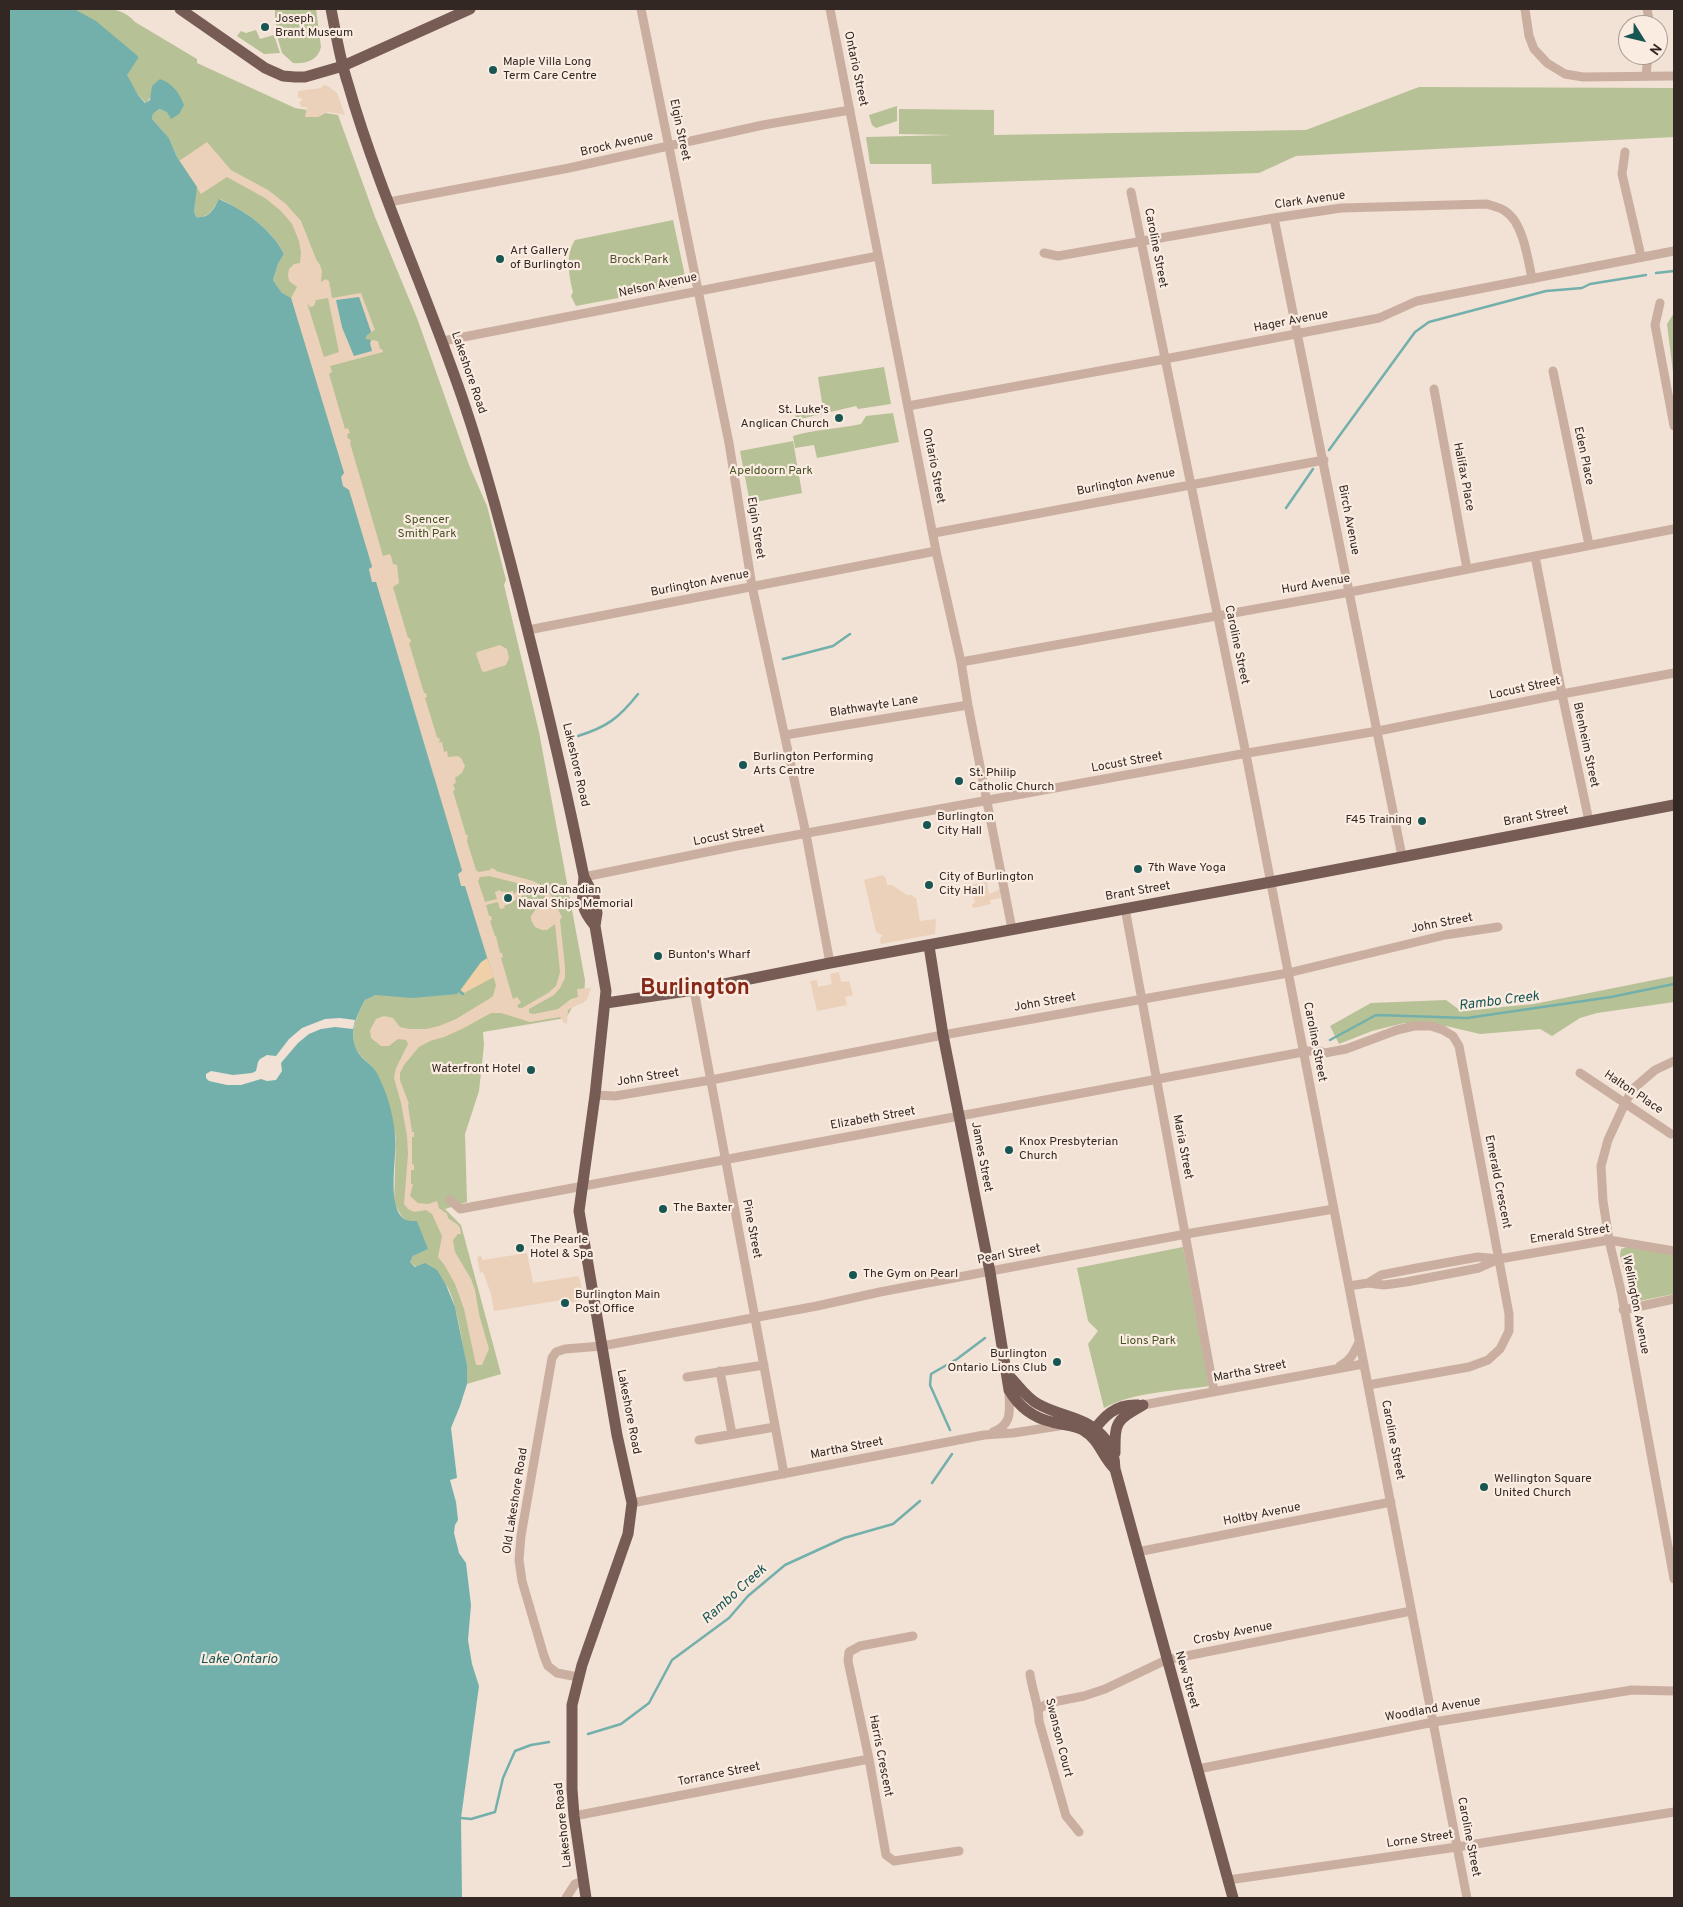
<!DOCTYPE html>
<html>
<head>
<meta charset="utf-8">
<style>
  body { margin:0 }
  #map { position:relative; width:1683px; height:1907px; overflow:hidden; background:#f2e1d5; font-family:Overpass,sans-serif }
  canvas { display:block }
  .frame { position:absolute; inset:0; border:10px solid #332724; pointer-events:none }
  .north { position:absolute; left:1618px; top:15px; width:50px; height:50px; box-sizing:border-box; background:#faece1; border:1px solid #aa9d95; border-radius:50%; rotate:126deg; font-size:14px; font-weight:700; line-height:20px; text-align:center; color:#332724 }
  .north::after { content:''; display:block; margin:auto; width:18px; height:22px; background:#185654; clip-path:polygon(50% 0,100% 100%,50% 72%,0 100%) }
</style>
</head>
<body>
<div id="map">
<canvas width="1683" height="1907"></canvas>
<div class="frame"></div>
<div class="north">N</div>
</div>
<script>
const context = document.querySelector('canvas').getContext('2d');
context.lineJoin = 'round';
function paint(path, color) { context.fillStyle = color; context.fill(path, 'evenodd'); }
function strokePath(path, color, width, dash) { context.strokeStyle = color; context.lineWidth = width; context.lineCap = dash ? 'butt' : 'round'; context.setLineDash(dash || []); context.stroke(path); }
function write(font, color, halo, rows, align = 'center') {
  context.font = font + ' Overpass,sans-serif'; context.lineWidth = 4.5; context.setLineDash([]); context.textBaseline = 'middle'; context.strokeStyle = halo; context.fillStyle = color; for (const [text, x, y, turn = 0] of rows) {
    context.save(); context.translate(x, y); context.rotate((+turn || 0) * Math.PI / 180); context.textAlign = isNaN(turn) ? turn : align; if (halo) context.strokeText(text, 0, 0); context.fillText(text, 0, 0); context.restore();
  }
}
const green = new Path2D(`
  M74,9C96,9 120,4 135,22L197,59V63L295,108L338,115L375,217L417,318L469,465L487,506L506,580L504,585L539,732L585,980L584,1002L573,1006L566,1018L483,1032L484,1045L479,1091L465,1134L467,1202L445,1209L461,1225L501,1374L467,1384C467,1366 457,1298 446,1285C440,1277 419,1271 410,1262L413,1256L427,1249L417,1221H407L402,1217L394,1203L396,1137L376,1072C371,1063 365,1061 360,1055C346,1037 357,1016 365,1000L376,995H384L434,777L397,653L282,293L273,280L278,264L284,254C272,229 245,211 220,199C213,208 209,219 196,217L194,211L196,187L177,157L169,138L152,119L153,114L159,109L164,111L155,92L146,103L138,95L126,75L139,57Z
  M275,9H316L321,47C318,61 305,64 293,63L282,53L275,29L277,28L275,21Z
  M256,30L260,39L274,35L280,53L264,54L237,36L241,31L246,33Z
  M1419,87L1674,88V137L1296,156L1259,173L932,184L931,164H870L866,137L954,135L899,134V109L994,110V135L1306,130Z
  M897,106V121L876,128L872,125L869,115Z
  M673,220L685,276L675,279L676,287L576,306L571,296L573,292C569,276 565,255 575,240Z
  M1674,313V380L1667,324Z
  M884,367L891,404L858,409L856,406L796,420L795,414L823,409L818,377Z
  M893,413L899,442L817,458L814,445L795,448L793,436C815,429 838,429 861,424L866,416Z
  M793,441L802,493L750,503L740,451Z
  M1674,976V1002L1597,1013L1580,1018L1552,1036L1540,1029L1480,1034L1446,1026L1404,1023L1372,1031L1339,1044L1330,1026L1371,1003L1446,1000L1461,1011L1534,1004Z
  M1183,1247L1209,1386C1176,1391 1133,1392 1104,1408L1088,1344L1098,1331L1088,1321L1077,1268Z
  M1627,1247L1674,1255V1294L1634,1302L1631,1300L1620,1255L1621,1249Z`);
const sand = new Path2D(`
  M487,958L494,977L464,993L461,990L481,962Z`);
const plaza = new Path2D(`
  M323,85L328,86L337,93L345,115L328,112L318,117H305L307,107H301L299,102L303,100L298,97V91L321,88Z
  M207,142L231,170L268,190L286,204L301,221L316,259L320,265L322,271L321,282L326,279L329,281L332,298L361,293L375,330L371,332L359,297L342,327L354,356L371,342V340L378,341L380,349H382L383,352L330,366L332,372L329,374L345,429L348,428L350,433L347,434L348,439H350L351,442L350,443L383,556L389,554L391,556L393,564L397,565L399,583L393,587L408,638H410L411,642L409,643L424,693H426L427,697L425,698L437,737L440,739L439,743L442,742L444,752L447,751L448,757L458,756L461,758L465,766L462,773L455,778L456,783L453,784L455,790L453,791L466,835H468L467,841L476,870L479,872L490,870L491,868L496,870V871L533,881L545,887L553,898L557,897L558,902L555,904L562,917L560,920L565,967V978L560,988L554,995L529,1009V1013L534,1014L558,1009L571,999L578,997L577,989L591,988L587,1000L568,1010L567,1024L564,1023L560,1017L530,1022L501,1013H491L462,1029L444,1037L430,1041L419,1047L404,1065L400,1073V1080L409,1104L408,1105L412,1132H414V1137H412V1164L414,1165V1170H411V1184H413L410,1196L418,1203L428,1204L437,1201L439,1208L447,1214L448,1218L458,1225L460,1228L461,1234H458L453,1240L455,1252L471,1279L475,1290L479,1314L489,1349L482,1365H476L464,1309L455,1284L445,1266L438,1257L442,1236L432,1214L426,1210L414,1212L408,1209L404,1204L408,1154L407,1136L401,1103L394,1078L396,1068L408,1044L406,1040L398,1039L389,1046H381L371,1038L370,1030L376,1019L384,1016L393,1018L400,1027L409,1029H426L439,1026L456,1019L489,999L493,996L496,985L465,887L461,886L458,874L462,870L376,582H372L369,569L372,566L349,490L343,487L341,476L344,473L291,298L297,287L289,281L288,275L289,269L294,264L300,263L301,253L299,241L292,224L281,211L265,198L227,177L201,194L179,161ZM328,298L339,352L324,357L307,303L310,307L314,306L316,300ZM489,876L517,883L519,890L514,894L513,891L505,893V891L501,892L500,890L495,892L497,899L485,902L478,881L480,877ZM526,886L542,892L547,900L550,907L536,909L531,916V920L535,927L542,930H547L555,924L560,972L556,986L548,993L522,1008H519L517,1006L521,1002L517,997L513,999L501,958L503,957L502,953H500L496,936H495L490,921L492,920L491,916H489L486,905L498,902L500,909L505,908L504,906L509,904L508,903L516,900V898L519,896L520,898L523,895L525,891H523V887Z
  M500,645L507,649L509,658L506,665L484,672L482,671L476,654L477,652Z
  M882,875L886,878L887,885H892L907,895H911L916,898L920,921L936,919L935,934L881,944L880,940L882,935L876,932L864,880Z
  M987,882L989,894L1000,889L1001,898L990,900L991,904L973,908L972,904L975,903L971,885Z
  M839,972L841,982L849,981L853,995L845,997L847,1005L817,1011L810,981L817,980L818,987L832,984L830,974Z
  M527,1253L533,1283L579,1276L583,1294L581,1301L569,1303L568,1299L494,1311L491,1294L483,1272L480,1273L477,1257L481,1256L483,1260Z`);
const water = new Path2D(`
  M9,9H74L96,21L139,57L127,75L138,95L145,103L150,100L152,86L160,79C173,84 179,92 184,105L179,114L171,119L167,112L159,109L153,114L152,119L169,138L177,157L197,187L194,211L196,217C209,219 214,209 219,199C244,210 272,229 284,254L278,264L273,280L282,293L291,298L344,473L341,477L343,486L349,490L372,567L369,569L372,582H376L462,871L458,874L461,886H465L487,958L481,962L457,994L412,998L376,995L365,1000C356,1017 347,1035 359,1054C364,1061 372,1064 377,1073C387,1093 393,1113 395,1135C398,1155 385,1209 406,1220C409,1221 413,1221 417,1221L428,1249L413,1256L410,1262L415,1267L425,1263L437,1270L446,1285L455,1307L467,1366V1384L460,1406L451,1428L457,1478L450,1480L456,1502L458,1520L455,1525L454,1533L459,1553L466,1563L471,1605L468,1640L472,1664L479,1686L461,1818L462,1898H9Z
  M359,297L371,332L366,336V339L371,340L370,343L372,351L354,356L342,327L336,300Z`);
const pier = new Path2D(`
  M340,1018L355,1020L353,1029L335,1027L321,1029L309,1034L298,1043L281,1063L282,1071L276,1080L267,1081L261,1079L241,1085H227L209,1081L206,1078V1074L211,1071L233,1075L252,1073L256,1071L258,1062L260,1059L267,1055L276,1056L289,1039L302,1028L325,1019Z`);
const stream = new Path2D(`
  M1656,273L1674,271
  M1329,450L1415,332L1429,322L1546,291L1582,288L1590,284L1646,275
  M1286,508L1313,469
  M783,659L833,646L850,634
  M578,736C607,727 619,718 638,694
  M459,991L463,994
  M1330,1040L1376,1015L1467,1018L1611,997L1674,984
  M950,1430L930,1385L931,1374L957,1359L985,1338
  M932,1483L952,1454
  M588,1734L621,1724L649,1703L672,1660L729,1618L748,1596L785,1565L844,1538L893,1524L920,1501
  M461,1818L471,1819L495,1812L503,1778L515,1751L531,1745L549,1742`);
const minor = new Path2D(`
  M641,9L729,443L752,586L806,834L830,963
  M830,9L936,551L961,662L968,705L1012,929
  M1525,9L1529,36L1534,49L1547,63L1565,74L1583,77L1674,76
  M1647,9L1650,25
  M1646,76L1648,55
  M1625,152L1622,174L1641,256
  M1131,192L1246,754L1467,1898
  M389,202L569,168L763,125L850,110
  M1274,218L1402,856
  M1044,253L1058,256L1274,218L1341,208L1487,204C1492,206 1500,207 1505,211C1523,222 1528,259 1532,279
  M1660,303L1655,325L1674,426
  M443,341L878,256
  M1553,371L1589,545
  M1434,389L1467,569
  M908,406L1165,359L1379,318L1417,301L1674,251
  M934,533L1324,460
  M1535,556L1562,694L1589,821
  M528,630L936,551
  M961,662L1350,592L1674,529
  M785,735L968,705
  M584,877L736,846L1236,755L1378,731L1562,694L1674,673
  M1125,908L1214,1391
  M694,990L784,1474
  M1674,1061L1655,1070L1633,1089L1625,1103L1608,1140L1601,1166L1603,1201L1609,1240L1621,1291L1674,1579
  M1580,1073L1671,1134
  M595,1095L615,1096L711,1080L943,1035L1288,973L1445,935L1498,927
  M450,1200L460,1209L1303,1052L1316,1050L1325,1053L1346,1049L1397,1030L1414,1026H1431L1443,1030L1453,1036L1459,1046L1509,1314V1331L1500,1349L1488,1360L1469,1367L1368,1385
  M1368,1283L1381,1275L1417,1268L1478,1257L1499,1259L1609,1240L1674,1251
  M1349,1286L1368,1283L1384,1285L1406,1282L1479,1268L1499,1259
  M1623,1310L1674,1299
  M1340,1366C1351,1360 1354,1353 1359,1342
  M720,1371L732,1434
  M687,1377L764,1365
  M1143,1405L1363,1364
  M993,1432C1014,1424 1009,1409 1009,1390
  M699,1440L775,1427
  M632,1503L984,1435L1013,1433L1059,1426
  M1137,1552L1391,1502
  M913,1636L860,1646L849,1652L848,1661L869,1759L886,1855L894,1861L959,1851
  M1030,1674C1032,1690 1039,1705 1039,1721L1066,1816L1079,1832
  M578,1677L557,1673L548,1666L544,1656L522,1581L519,1560L521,1536L552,1358L556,1352L565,1349L602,1346L817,1306L880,1292L1186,1234L1334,1209
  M1039,1709L1048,1703L1084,1696L1105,1689L1166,1660L1411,1611
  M1198,1769L1434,1722L1632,1690L1674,1691
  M574,1816L869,1759
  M1228,1880L1457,1847L1674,1812
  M566,1898L575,1884L583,1881`);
const major = new Path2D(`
  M180,9L265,68L283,76L295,77H305L343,66L470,9
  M331,9C336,34 340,60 348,84C380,195 430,300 466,409C490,481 509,555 527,628C548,711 567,793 584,877L594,896L597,913L595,926L606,991L595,1095L579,1211L617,1435L632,1503L628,1534L582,1665L572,1705V1789L574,1816L586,1898
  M584,877C582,900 579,907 595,926
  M929,946L943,1035L990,1272L1009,1390C1019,1407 1034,1418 1052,1422C1062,1425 1074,1425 1083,1430C1100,1440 1102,1457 1115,1469
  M606,1003L694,990L830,963L1271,882L1674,805
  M1007,1374C1017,1383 1025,1397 1038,1404C1063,1418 1086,1415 1106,1440C1113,1450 1115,1458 1115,1469L1233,1898
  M1091,1434C1104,1416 1115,1404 1138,1405
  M1115,1453C1115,1422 1115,1421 1143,1405`);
const markers = [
  [265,27,5,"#185654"],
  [493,70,5,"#185654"],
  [500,259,5,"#185654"],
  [839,418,5,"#185654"],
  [743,765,5,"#185654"],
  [959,781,5,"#185654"],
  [1422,821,5,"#185654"],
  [927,825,5,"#185654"],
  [1138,869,5,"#185654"],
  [929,885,5,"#185654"],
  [508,898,5,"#185654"],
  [658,956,5,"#185654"],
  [531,1070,5,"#185654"],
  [1009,1150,5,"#185654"],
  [663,1209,5,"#185654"],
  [520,1248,5,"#185654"],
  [853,1275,5,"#185654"],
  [565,1303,5,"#185654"],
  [1057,1362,5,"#185654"],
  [1484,1487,5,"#185654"]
];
const poiNames = [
  ["Joseph",275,20],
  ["Brant Museum",275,34],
  ["Maple Villa Long",503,63],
  ["Term Care Centre",503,77],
  ["Art Gallery",510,252],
  ["of Burlington",510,266],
  ["St. Luke's",829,411,"right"],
  ["Anglican Church",829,425,"right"],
  ["Burlington Performing",753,758],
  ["Arts Centre",753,772],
  ["St. Philip",969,774],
  ["Catholic Church",969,788],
  ["Burlington",937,818],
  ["City Hall",937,832],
  ["F45 Training",1412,821,"right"],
  ["7th Wave Yoga",1148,869],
  ["City of Burlington",939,878],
  ["City Hall",939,892],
  ["Royal Canadian",518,891],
  ["Naval Ships Memorial",518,905],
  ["Bunton's Wharf",668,956],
  ["Waterfront Hotel",521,1070,"right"],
  ["Knox Presbyterian",1019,1143],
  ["Church",1019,1157],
  ["The Baxter",673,1209],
  ["The Pearle",530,1241],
  ["Hotel & Spa",530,1255],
  ["The Gym on Pearl",863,1275],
  ["Burlington Main",575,1296],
  ["Post Office",575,1310],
  ["Burlington",1047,1355,"right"],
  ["Ontario Lions Club",1047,1369,"right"],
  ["Wellington Square",1494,1480],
  ["United Church",1494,1494]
];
const streetNames = [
  ["Ontario Street",855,69,78],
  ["Elgin Street",679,130,78],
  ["Brock Avenue",617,145,-13],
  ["Clark Avenue",1310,201,-8],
  ["Caroline Street",1155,248,79],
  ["Nelson Avenue",658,286,-12],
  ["Hager Avenue",1291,322,-11],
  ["Lakeshore Road",468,373,71],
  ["Eden Place",1583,456,78],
  ["Ontario Street",933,466,79],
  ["Halifax Place",1463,477,79],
  ["Burlington Avenue",1126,483,-11],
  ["Birch Avenue",1348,520,79],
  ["Elgin Street",755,528,81],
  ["Burlington Avenue",700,584,-11],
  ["Hurd Avenue",1316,585,-10],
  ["Caroline Street",1236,645,78],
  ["Locust Street",1525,689,-12],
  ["Blathwayte Lane",874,707,-9],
  ["Blenheim Street",1585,745,78],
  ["Locust Street",1127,763,-10],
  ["Lakeshore Road",575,765,77],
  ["Brant Street",1536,817,-11],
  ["Locust Street",729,836,-11],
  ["Brant Street",1138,892,-10],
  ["John Street",1442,924,-11],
  ["John Street",1045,1003,-10],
  ["Caroline Street",1314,1042,79],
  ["John Street",648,1078,-9],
  ["Halton Place",1633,1093,34],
  ["Elizabeth Street",873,1119,-10],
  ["Maria Street",1182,1147,79],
  ["James Street",981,1157,79],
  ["Emerald Crescent",1497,1182,79],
  ["Pine Street",751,1229,79],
  ["Emerald Street",1570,1235,-8],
  ["Pearl Street",1009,1255,-11],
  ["Wellington Avenue",1635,1305,79],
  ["Martha Street",1250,1372,-11],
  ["Lakeshore Road",628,1412,79],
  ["Caroline Street",1392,1440,79],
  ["Martha Street",847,1449,-11],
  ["Old Lakeshore Road",516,1501,-81],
  ["Holtby Avenue",1262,1515,-11],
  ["Crosby Avenue",1233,1634,-11],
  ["New Street",1186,1680,74],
  ["Woodland Avenue",1433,1710,-10],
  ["Swanson Court",1058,1738,76],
  ["Harris Crescent",880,1756,79],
  ["Torrance Street",719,1775,-11],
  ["Lakeshore Road",564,1825,-96],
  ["Caroline Street",1468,1837,79],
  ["Lorne Street",1420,1840,-8]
];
const parkNames = [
  ["Brock Park",639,261],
  ["Apeldoorn Park",771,472],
  ["Spencer",427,521],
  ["Smith Park",427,535],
  ["Lions Park",1148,1342]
];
const waterNames = [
  ["Rambo Creek",1499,1002,-7],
  ["Rambo Creek",735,1595,-42],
  ["Lake Ontario",239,1660]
];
const townNames = [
  ["Burlington",695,990]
];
paint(green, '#b6c195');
paint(sand, '#f0d0a8');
paint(plaza, '#ebd1ba');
paint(water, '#73b0ac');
paint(pier, '#f2e1d5');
strokePath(stream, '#73b0ac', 2.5);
strokePath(minor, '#caafa1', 9);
strokePath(major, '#765c54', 11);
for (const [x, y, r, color] of markers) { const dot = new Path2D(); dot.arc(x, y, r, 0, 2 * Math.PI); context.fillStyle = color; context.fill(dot); strokePath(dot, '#faece1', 2); }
write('12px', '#332724', '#faece1', poiNames, 'left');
write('12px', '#332724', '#faece1', streetNames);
write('12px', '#475327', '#faece1', parkNames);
write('italic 14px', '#185654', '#faece1', waterNames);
write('bold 22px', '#862919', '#faece1', townNames);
</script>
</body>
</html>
